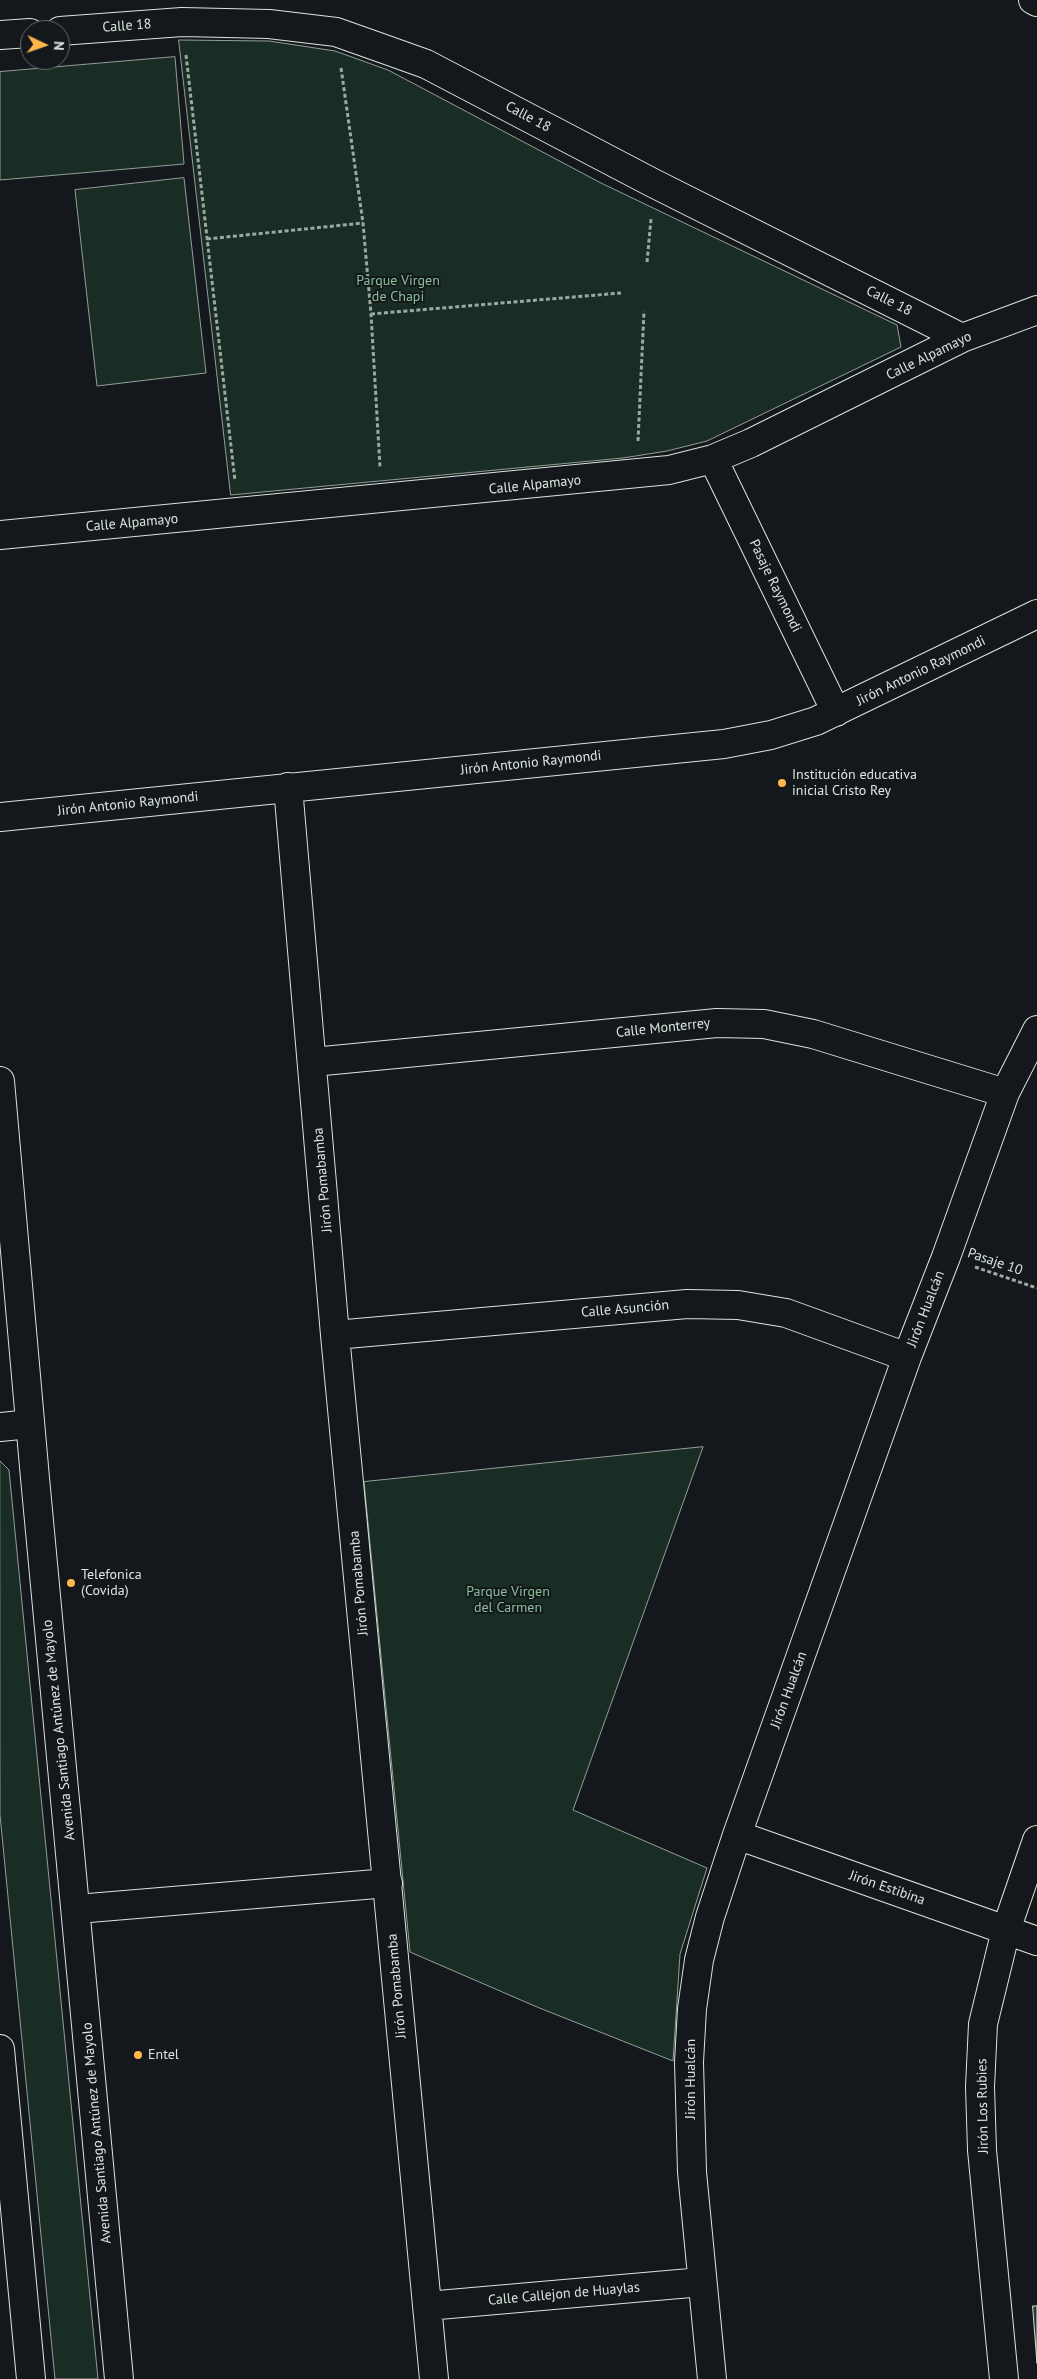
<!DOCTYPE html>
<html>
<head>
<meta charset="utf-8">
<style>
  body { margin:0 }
  #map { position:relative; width:1037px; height:2379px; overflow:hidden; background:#14181c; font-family:"PT Sans",sans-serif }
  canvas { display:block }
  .north { position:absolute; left:20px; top:20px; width:50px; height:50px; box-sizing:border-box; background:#14181c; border:1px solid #626a69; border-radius:50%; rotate:93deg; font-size:14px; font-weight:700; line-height:20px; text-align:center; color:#d8e6dc }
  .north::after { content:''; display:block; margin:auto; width:18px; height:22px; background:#ffb74d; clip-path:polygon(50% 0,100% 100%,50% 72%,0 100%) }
</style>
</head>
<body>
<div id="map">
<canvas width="1037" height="2379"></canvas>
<div class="north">N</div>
</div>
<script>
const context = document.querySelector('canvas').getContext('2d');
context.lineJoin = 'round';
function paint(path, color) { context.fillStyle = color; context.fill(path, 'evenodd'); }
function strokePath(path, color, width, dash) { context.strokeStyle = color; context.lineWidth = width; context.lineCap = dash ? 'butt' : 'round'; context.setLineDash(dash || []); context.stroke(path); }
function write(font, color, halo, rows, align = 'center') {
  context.font = font + ' "PT Sans",sans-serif'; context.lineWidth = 4; context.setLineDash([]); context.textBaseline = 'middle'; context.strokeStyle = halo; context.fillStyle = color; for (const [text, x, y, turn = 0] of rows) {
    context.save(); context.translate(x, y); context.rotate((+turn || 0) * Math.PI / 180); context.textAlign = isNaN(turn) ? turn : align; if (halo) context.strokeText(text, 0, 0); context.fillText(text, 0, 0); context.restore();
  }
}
const green = new Path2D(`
  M179,40L269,41L335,51L388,70L601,183L897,325L901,347L707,441L667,451L623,458L231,495Z
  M175,57L184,164L0,180V72Z
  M184,178L206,373L97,386L75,190Z
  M703,1447L573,1810L707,1868L680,1954L673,2061L537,2007L410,1952L364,1482Z
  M0,1461L9,1470L98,2379H55L0,1815Z`);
const building = new Path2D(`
  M1033,2306H1037V2363Z`);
const path = new Path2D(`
  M186,55L235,481
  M341,68L363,223L371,314L380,467
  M207,239L363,223
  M647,262L651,219
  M371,314L621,293
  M638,441L644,311
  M975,1267L1037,1288`);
const street = new Path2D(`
  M60,31L182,22L269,24L336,32L384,49L426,64L653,183L962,338
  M0,35L30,33
  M713,459L836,712
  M0,535L669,470L713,459L751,443L962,338L1037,310
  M288,787L335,1335L434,2379
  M0,817L724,744L771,735L816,721L1037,614
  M313,1062L717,1023L764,1024L813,1034L1005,1093
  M335,1335L687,1304L738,1305L786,1313L907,1357
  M0,1427L30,1424
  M737,1835L1037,1941
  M77,1909L388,1883
  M427,2306L702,2282
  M712,2379L692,2172L689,2062L692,2009L699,1960L710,1917L737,1835L907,1357L946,1257L1005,1093L1037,1030
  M1004,2379L982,2150L980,2087L983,2024L1006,1930L1037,1840`);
const secondary = new Path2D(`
  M1033,0L1037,2
  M0,1081L35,1478L119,2379
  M0,2049L31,2379`);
const markers = [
  [782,783,5,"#ffb74d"],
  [71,1583,5,"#ffb74d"],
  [138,2055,5,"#ffb74d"]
];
const streetNames = [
  ["Calle 18",127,26,-4],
  ["Calle 18",528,117,28],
  ["Calle 18",889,301,27],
  ["Calle Alpamayo",929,356,-26],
  ["Calle Alpamayo",535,485,-6],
  ["Calle Alpamayo",132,523,-5],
  ["Pasaje Raymondi",775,586,64],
  ["Jirón Antonio Raymondi",921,671,-26],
  ["Jirón Antonio Raymondi",531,763,-6],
  ["Jirón Antonio Raymondi",128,804,-6],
  ["Calle Monterrey",663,1028,-6],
  ["Jirón Pomabamba",323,1180,-95],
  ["Pasaje 10",995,1262,19],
  ["Calle Asunción",625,1309,-5],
  ["Jirón Hualcán",926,1309,-69],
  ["Jirón Pomabamba",359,1583,-95],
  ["Jirón Hualcán",789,1690,-70],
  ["Avenida Santiago Antúnez de Mayolo",59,1730,-96],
  ["Jirón Estibina",887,1888,19],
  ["Jirón Pomabamba",397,1986,-95],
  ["Jirón Hualcán",691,2079,-90],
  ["Jirón Los Rubies",983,2106,-91],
  ["Avenida Santiago Antúnez de Mayolo",97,2133,-95],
  ["Calle Callejon de Huaylas",564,2294,-5]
];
const parkNames = [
  ["Parque Virgen",398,281],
  ["de Chapi",398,297],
  ["Parque Virgen",508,1592],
  ["del Carmen",508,1608]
];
const poiNames = [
  ["Institución educativa",792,775],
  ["inicial Cristo Rey",792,791],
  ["Telefonica",81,1575],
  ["(Covida)",81,1591],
  ["Entel",148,2055]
];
paint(green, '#1a2d24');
strokePath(green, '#939e99', 1);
paint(building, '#2c363c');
strokePath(building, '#d8e6dc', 1);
strokePath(street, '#d8e6dc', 30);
strokePath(secondary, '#d8e6dc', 30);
strokePath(path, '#9da8a2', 3, [4, 2.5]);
strokePath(street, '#14181c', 28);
strokePath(secondary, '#14181c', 28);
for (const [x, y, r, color] of markers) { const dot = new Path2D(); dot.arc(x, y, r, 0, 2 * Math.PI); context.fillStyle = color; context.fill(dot); strokePath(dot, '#14181c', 2); }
write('14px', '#d8e6dc', '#14181c', streetNames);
write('14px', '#8ac095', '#14181c', parkNames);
write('14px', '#d8e6dc', '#14181c', poiNames, 'left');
</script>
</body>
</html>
